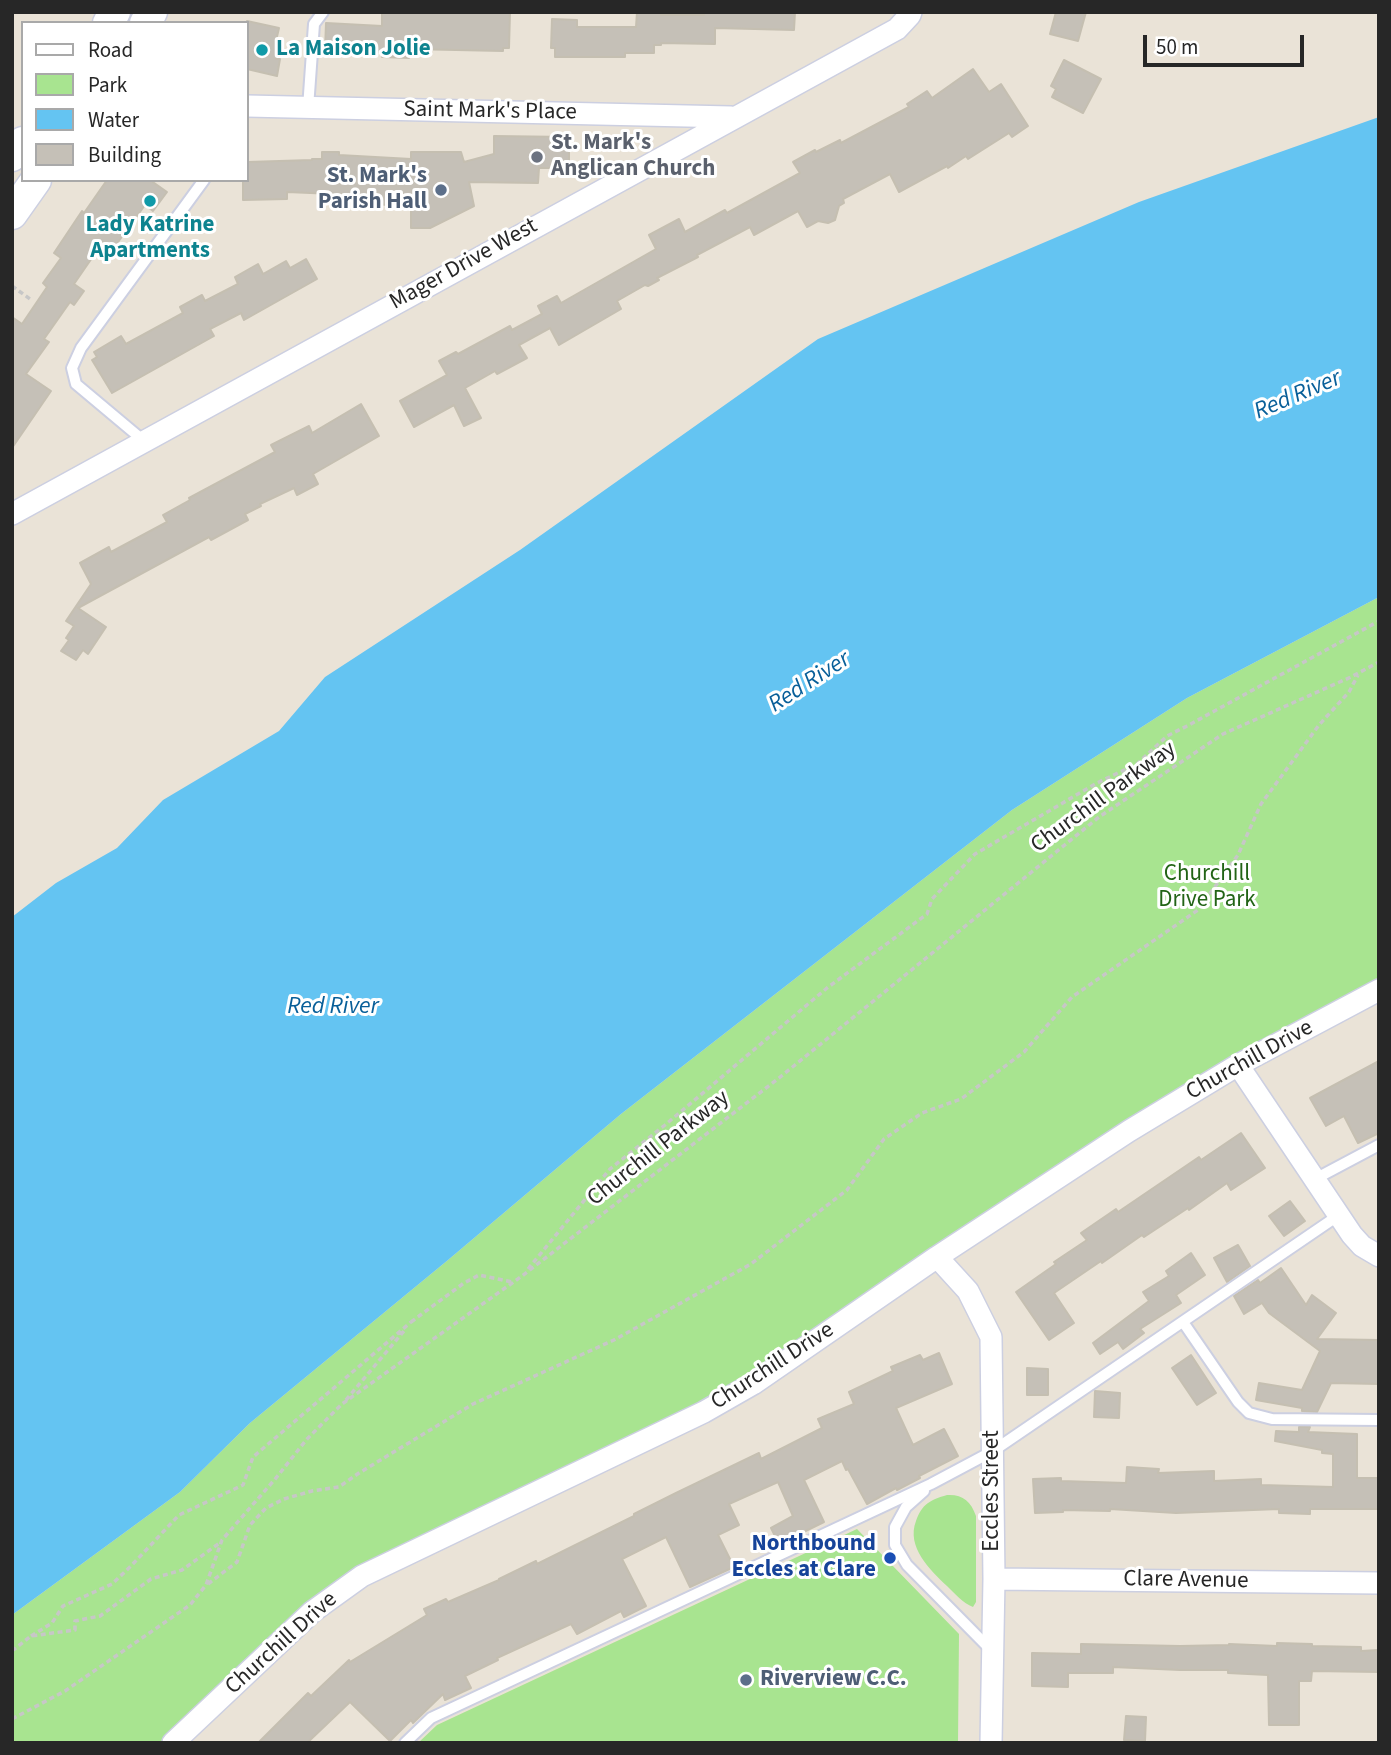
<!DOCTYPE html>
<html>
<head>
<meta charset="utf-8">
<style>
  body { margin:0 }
  #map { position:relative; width:1391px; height:1755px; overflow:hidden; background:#eae3d7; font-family:"Source Sans 3",sans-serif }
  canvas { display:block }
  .frame { position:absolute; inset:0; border:14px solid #272727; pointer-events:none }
  .legend { position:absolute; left:21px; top:21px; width:228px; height:161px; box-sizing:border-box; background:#fff; border:2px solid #a9a9a9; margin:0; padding:9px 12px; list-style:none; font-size:21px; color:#272727 }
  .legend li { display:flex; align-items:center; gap:14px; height:35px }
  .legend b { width:35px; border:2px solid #a9a9a9 }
  .scale { position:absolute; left:1143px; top:35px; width:161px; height:32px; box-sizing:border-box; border:4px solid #272727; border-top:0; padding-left:9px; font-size:21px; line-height:24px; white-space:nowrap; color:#272727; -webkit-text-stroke:5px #fff; paint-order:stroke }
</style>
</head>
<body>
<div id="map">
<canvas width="1391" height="1755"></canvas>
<div class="frame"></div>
<ul class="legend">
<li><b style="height:9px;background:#fff"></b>Road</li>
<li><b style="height:19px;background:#a8e490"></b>Park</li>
<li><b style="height:19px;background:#64c4f2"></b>Water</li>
<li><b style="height:19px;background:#c5c0b7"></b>Building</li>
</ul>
<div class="scale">50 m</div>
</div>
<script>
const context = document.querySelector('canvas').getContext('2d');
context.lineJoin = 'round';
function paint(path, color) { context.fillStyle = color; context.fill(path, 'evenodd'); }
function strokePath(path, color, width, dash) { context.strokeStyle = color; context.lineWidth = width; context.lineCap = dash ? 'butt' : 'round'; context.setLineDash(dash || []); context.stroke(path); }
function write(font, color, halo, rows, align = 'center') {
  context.font = font + ' "Source Sans 3",sans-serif'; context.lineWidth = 6; context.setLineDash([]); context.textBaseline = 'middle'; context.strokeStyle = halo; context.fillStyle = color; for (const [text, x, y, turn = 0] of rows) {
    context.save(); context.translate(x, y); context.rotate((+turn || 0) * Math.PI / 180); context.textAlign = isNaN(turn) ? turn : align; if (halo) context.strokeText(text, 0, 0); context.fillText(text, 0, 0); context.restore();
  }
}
const green = new Path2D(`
  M1379,597V990L1238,1065L753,1384L362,1576L173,1743H12V1615L180,1492L250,1423L448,1260L621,1114L1012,810L1187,698Z
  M947,1495C962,1494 971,1501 976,1516V1602L973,1607C963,1603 955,1594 947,1586C930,1570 906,1547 916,1521C922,1504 930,1500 947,1495Z
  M857,1529L959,1634L958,1743H418L437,1725Z`);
const water = new Path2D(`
  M1379,117V597L1187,698L1012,810L621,1114L448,1260L250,1423L180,1492L12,1615V917L56,883L117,848L163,800L279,731L325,677L520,550L818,339L1139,202Z`);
const building = new Path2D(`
  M382,12H510L509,48H503V51L409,49V58L382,57V52L325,51L326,23L382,26Z
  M637,12L661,13V15H704V12H795L794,30L715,28V44L661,43V45H654V53H625V57H555V48H551L552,19L577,20V27H636Z
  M1056,12H1086L1078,41L1050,34Z
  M247,21L279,28L276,41L279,42L276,59H280L277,76L247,69Z
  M1064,60L1101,79L1083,113L1052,97L1056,89L1051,86Z
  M973,69L989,92L1001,84L1028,126L1012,137L1009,133L968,159L966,156L948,168L947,166L899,192L890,174L843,199L844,203L839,206L835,220L828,223L818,221L807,227L798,211L754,235L750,227L697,255L698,257L657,278L659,280L648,286L645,285L617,301L621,309L559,345L550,328L519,345L527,358L497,374L495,371L465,388L481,418L464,426L454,405L414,427L400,401L447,375L439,361L456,352L458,354L510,326L512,330L542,314L538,306L557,296L561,303L656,249L649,235L679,219L685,232L725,210L727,213L800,173L793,162L815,150L816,152L840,140L841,143L909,107L907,104L927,91L932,98Z
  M494,136L569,137V168H539L538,183L469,182L474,206L430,228H411V206L370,204V198L357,197V195L287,192V199L243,200V180H247V162L312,160V159H322V152H339V155L411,159V152H461L464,162L494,154Z
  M107,180H150L167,192L153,211L145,205L113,249L103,242L74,284L84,291L74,305L70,302L44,339L49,342L26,374L51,391L12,448V317L22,324L47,287L43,283L61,258L54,253L82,211L84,213Z
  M306,259L317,279L244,320L241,313L210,329L214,336L112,393L92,360L97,357L94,352L121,336L126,344L183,313L180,307L202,295L205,301L238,284L235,277L258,264L263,274L286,261L290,268Z
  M361,404L379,436L313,474L318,484L297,495L294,488L260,504L261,506L245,514L248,520L211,540L209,537L78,608L106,627L88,654L83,650L76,660L61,651L69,640L66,638L74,626L66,621L91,584L80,563L109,547L111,552L167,522L163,515L190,500L189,498L275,452L271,445L309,426L312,433Z
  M1379,1061V1133L1358,1143L1344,1116L1326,1126L1310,1098Z
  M1241,1133L1265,1168L1231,1190L1227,1183L1189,1210L1188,1208L1144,1237L1142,1235L1102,1263L1101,1261L1054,1293L1074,1323L1049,1340L1016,1292L1056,1264L1054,1262L1087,1240L1081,1233L1116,1209L1118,1212L1199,1157L1201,1160Z
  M1290,1201L1305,1221L1284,1236L1269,1216Z
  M1238,1245L1250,1266L1227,1282L1214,1258Z
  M1191,1253L1205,1275L1176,1295L1181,1303L1140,1329L1144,1333L1123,1349L1118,1342L1100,1354L1093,1343L1149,1301L1143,1292L1169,1276L1166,1271Z
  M1281,1268L1306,1305L1312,1295L1336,1313L1317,1339L1379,1340V1384L1331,1383L1317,1412L1302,1411V1408L1256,1400L1259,1383L1302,1390L1320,1351L1269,1313L1262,1303L1244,1314L1234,1296L1258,1280L1260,1283Z
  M939,1353L952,1384L896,1408L913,1445L944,1429L958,1456L919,1476L920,1478L897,1490L896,1488L867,1504L848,1469L846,1470L842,1461L804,1480L824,1522L779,1544L771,1528L793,1516L778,1482L729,1504L739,1525L718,1535L734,1567L690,1587L666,1537L622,1559L646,1606L624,1617L621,1611L577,1634L571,1624L497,1658L498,1660L465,1676L471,1688L445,1700L443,1694L413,1723L411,1720L390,1741L350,1702L307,1743H258L308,1693L311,1696L349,1660L350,1662L427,1615L424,1609L446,1599L448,1602L499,1580V1579L536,1561L537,1564L634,1516V1514L676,1493L759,1453L761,1459L822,1428L818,1419L854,1404L849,1392L893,1371L891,1367L920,1355L923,1360Z
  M1191,1355L1216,1393L1197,1405L1172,1368Z
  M1027,1368L1048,1369V1395H1027Z
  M1095,1391L1120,1393L1119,1418L1094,1417Z
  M1299,1427H1310L1308,1432L1357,1434V1478H1379V1509H1310V1514L1279,1513V1509L1176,1513L1110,1509V1511L1063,1510V1512L1035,1513L1033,1479L1061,1478V1481L1126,1483L1127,1467L1159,1469L1158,1473L1214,1471V1481L1261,1479V1485L1333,1487V1454L1322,1453V1450L1275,1441L1276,1431L1299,1432Z
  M1277,1643L1312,1644V1646L1361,1647V1651L1379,1650V1672L1312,1671L1311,1681H1299V1725H1269L1268,1675L1228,1673V1670H1180L1113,1667V1673H1068V1687L1032,1686V1653L1081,1654V1644L1180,1646L1229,1645V1644L1277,1646Z
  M1126,1716L1146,1717L1145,1741L1124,1740Z`);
const path = new Path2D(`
  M12,286L30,299
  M528,1269L610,1169L665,1125L827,988L927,914L932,899L975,854L1097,783L1137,764L1167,736L1187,726L1379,621
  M411,1322L464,1283L479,1275L512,1282
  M346,1400L404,1331
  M208,1584L237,1562L250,1525L266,1508L284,1499L312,1491L339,1487L359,1473L473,1404L614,1340L751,1264L847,1190L884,1139L922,1113L961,1099L1024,1052L1072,997L1198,910L1238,855L1261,804L1319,725L1349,692L1358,675
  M31,1636L52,1623L63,1606L112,1584L131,1566L179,1515L243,1485L253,1457L411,1322
  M12,1651L31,1636L75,1630V1621L100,1616L151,1579L182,1570L221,1542
  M12,1719L65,1691L190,1605L206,1585L222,1540L276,1478L307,1439L342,1404L522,1276L779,1078L1099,817L1223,734L1351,677L1379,662`);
const service = new Path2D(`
  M308,108L314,24L323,12
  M144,441L76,384L72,368L81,348L204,180
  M1315,1179L1379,1145
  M1183,1322L1238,1402L1249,1413L1272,1419L1379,1420
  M924,1491L906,1507L895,1527V1545L907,1565L991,1650
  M405,1743L431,1718L931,1484L993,1451L1339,1215`);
const minor = new Path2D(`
  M247,106L731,117
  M12,514L897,29L910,15L911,12
  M1238,1065L1352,1235L1362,1246L1379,1256
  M937,1257L968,1291L991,1337L994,1579L991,1743
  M994,1579L1379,1583
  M173,1743L312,1612L362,1576L704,1412L753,1384L937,1257L1129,1131L1238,1065L1379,990`);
const secondary = new Path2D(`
  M108,23L115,12
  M145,23L152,12
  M12,156L23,142
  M12,214L36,180`);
const markers = [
  [262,50,7,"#0f9aa8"],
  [537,157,7,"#6b7280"],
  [441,190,7,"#5c6f8a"],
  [150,201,7,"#0f9aa8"],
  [890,1558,7,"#1a4fb4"],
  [746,1680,7,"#5c6f8a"]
];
const cultureNames = [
  ["La Maison Jolie",276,50],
  ["Lady Katrine",150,226,"center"],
  ["Apartments",150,252,"center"]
];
const streetNames = [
  ["Saint Mark's Place",490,112,1],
  ["Mager Drive West",464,265,-29],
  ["Churchill Parkway",1104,798,-36],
  ["Churchill Drive",1250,1061,-29],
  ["Churchill Parkway",659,1149,-38],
  ["Churchill Drive",773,1367,-33],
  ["Eccles Street",993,1491,-90],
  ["Clare Avenue",1186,1581,1],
  ["Churchill Drive",282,1644,-42]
];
const worshipNames = [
  ["St. Mark's",551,144],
  ["Anglican Church",551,170]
];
const serviceNames = [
  ["St. Mark's",427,177],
  ["Parish Hall",427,203],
  ["Riverview C.C.",760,1680,"left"]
];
const parkNames = [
  ["Churchill",1207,875],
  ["Drive Park",1207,901]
];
const transitNames = [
  ["Northbound",876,1545],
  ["Eccles at Clare",876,1571]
];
const waterNames = [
  ["Red River",1298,396,-23],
  ["Red River",810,683,-33],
  ["Red River",333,1008]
];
paint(green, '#a8e490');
paint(water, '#64c4f2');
paint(building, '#c5c0b7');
strokePath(building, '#c5bfb1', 2);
strokePath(service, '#cccfe1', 14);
strokePath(minor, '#cccfe1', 24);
strokePath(secondary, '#cccfe1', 33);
strokePath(path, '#c7c7c7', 3.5, [5, 3.5]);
strokePath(service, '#fff', 10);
strokePath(minor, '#fff', 21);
strokePath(secondary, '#fff', 30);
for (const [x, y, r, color] of markers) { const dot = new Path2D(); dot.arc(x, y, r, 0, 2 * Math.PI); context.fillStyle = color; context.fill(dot); strokePath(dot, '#fff', 2.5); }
write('bold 23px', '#0d838f', '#fff', cultureNames, 'left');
write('23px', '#272727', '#fff', streetNames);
write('bold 23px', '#5b616d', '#fff', worshipNames, 'left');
write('bold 23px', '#4e5e75', '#fff', serviceNames, 'right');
write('23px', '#226416', '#fff', parkNames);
write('bold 23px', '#164399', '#fff', transitNames, 'right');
write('italic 24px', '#085f99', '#fff', waterNames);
</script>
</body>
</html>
